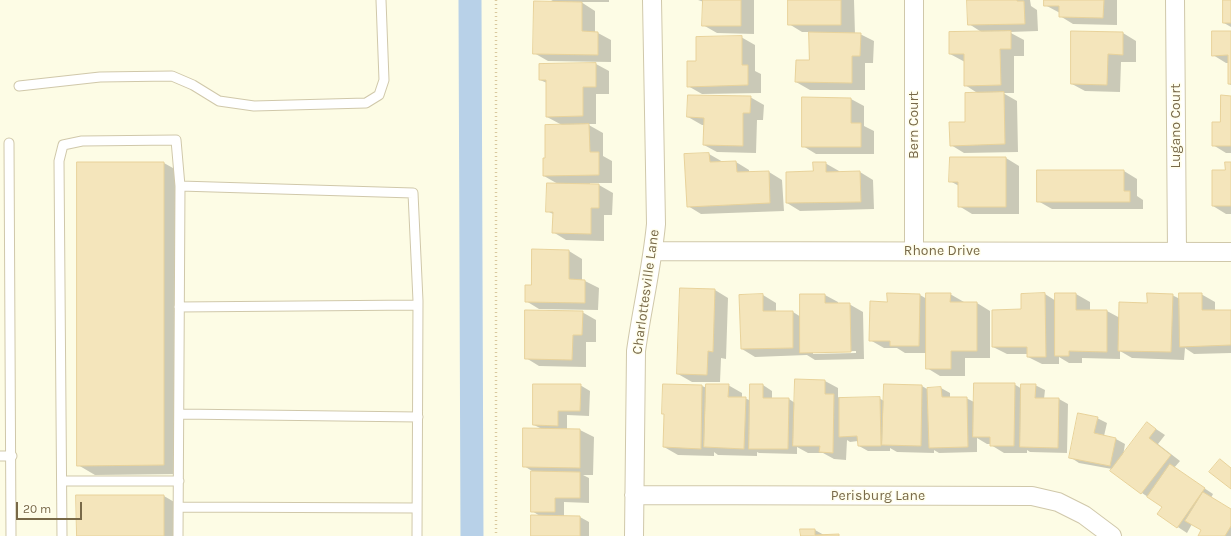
<!DOCTYPE html>
<html>
<head>
<meta charset="utf-8">
<style>
  body { margin:0 }
  #map { position:relative; width:1231px; height:536px; overflow:hidden; background:#fdfce5; font-family:Karla,sans-serif }
  canvas { display:block }
  .scale { position:absolute; left:16px; top:502px; width:66px; height:18px; box-sizing:border-box; border:2px solid #786948; border-top:0; padding-left:5px; font-size:12px; line-height:14px; white-space:nowrap; color:#786948; -webkit-text-stroke:3px #fffeec; paint-order:stroke }
</style>
</head>
<body>
<div id="map">
<canvas width="1231" height="536"></canvas>
<div class="scale">20 m</div>
</div>
<script>
const context = document.querySelector('canvas').getContext('2d');
context.lineJoin = 'round';
function paint(path, color) { context.fillStyle = color; context.fill(path, 'evenodd'); }
function strokePath(path, color, width, dash) { context.strokeStyle = color; context.lineWidth = width; context.lineCap = dash ? 'butt' : 'round'; context.setLineDash(dash || []); context.stroke(path); }
function write(font, color, halo, rows, align = 'center') {
  context.font = font + ' Karla,sans-serif'; context.lineWidth = 3; context.setLineDash([]); context.textBaseline = 'middle'; context.strokeStyle = halo; context.fillStyle = color; for (const [text, x, y, turn = 0] of rows) {
    context.save(); context.translate(x, y); context.rotate((+turn || 0) * Math.PI / 180); context.textAlign = isNaN(turn) ? turn : align; if (halo) context.strokeText(text, 0, 0); context.fillText(text, 0, 0); context.restore();
  }
}
const shadow = new Path2D(`
  M551,0H609V2H581L595,11V33H598L611,40V62L548,61L534,53L556,3Z
  M698,0H754V34L717,33L703,25L704,2Z
  M789,0H854L855,34H860L874,41L873,63H865V90H810L796,82L810,61V32H802L789,24Z
  M968,0H1030L1031,6L1037,10L1038,31L1009,32L1024,40V56H1014V93H1003L1017,101L1018,152L964,153L951,145L966,123L979,94L965,85V62L950,54L983,33L969,24Z
  M1045,0H1117V25L1073,24L1060,16V13L1045,5Z
  M1231,1V27L1224,23Z
  M1072,32L1123,33L1136,41V62H1121L1120,92L1085,91L1072,84Z
  M1231,32V85L1229,84V63H1226L1213,55Z
  M741,37L755,45V71L761,74V93L702,94L688,86L697,62Z
  M596,64L609,71V94H596V124H587L603,133V156L612,161V183H590V185H599L613,193L612,215H604V241L566,240L553,232V214L547,211L558,184L544,176L546,159L562,125L547,117V83L540,80Z
  M750,97L764,105L763,120H757L756,153L717,152L704,145V125H702L688,117Z
  M1231,97V153H1226L1213,145Z
  M851,99L864,106V126L874,131V154H816L803,146Z
  M709,154L723,162H736L749,170V173L769,172L782,180L784,211L701,214L688,206L685,155Z
  M951,158H1006L1019,166V214H972L959,206V186L950,181Z
  M164,163L180,172L181,474L95,475L78,465Z
  M825,163L839,171V173L860,172L873,180L874,209L800,211L787,203L814,172Z
  M1231,163V214H1226L1213,206L1226,171Z
  M1124,171L1137,179V196L1143,200V209H1052L1038,201Z
  M569,251L582,259V281H585L599,288L598,310L539,309L526,301L532,286Z
  M681,289L715,290L728,298L726,359L721,358L720,382H692L678,374Z
  M950,294L964,302L977,303L990,311V358H965V376H940L927,368V353H905L897,348H884L870,340L888,303L920,295L927,299Z
  M1045,294L1056,301V294H1076L1090,302V311H1107L1120,318L1148,304L1172,295L1180,299L1201,294L1215,302V311H1231V353L1194,354L1185,348L1184,360L1132,358L1120,351V359L1082,358V363H1069L1059,357V364H1042L1028,357V354H1007L993,347L1022,310V295Z
  M763,295L776,303V312H793L801,317L825,295L838,302V304H849L863,312L864,359L815,360L807,355L755,357L742,349ZM856,351V353L813,354V352Z
  M582,312L596,320V342H586V367L539,366L526,358Z
  M825,381L838,388V397L842,399L879,398L884,401L885,385L922,386L927,389L941,388L950,393V398H966L974,402L1014,384L1022,389L1035,385L1045,390L1044,399H1059L1068,404L1067,453L1030,452L1027,450V453H1004L991,445V444H987L977,438V452L939,453L934,450V453L897,452L890,448V451H868L859,446L858,441L850,442L847,440L846,460L834,459L823,453H808L797,447V454L759,453L757,452V456L718,455L714,452V456L678,455L664,447L665,414L664,385L702,386L707,388L728,385L742,393V398H745L751,401L763,385L772,391V399H789L795,403Z
  M580,385L590,391L589,416L567,415V430H580L594,437L593,475H583L589,478V503L564,502V516L580,517L589,522V536H532L540,516L532,511V471L524,466L542,429L534,425Z
  M1097,418L1107,423L1104,436L1116,439L1125,444L1123,456L1147,423L1165,435L1158,444L1180,461L1174,468L1213,494L1211,498L1231,510V536H1199L1202,530L1192,524L1187,533L1158,514L1163,507L1142,493L1111,471L1112,469L1079,463L1070,457Z
  M164,496L181,506V536H78Z
  M815,530L824,535L840,536H802Z`);
const canal = new Path2D(`
  M470,0L472,536`);
const building = new Path2D(`
  M703,0H741V26H702Z
  M788,0H841V25H788Z
  M967,0H1017V1H1024L1025,24L968,25Z
  M1044,0H1104L1103,18L1059,17V6H1044Z
  M1223,0H1231V23H1223Z
  M534,1L582,2V31L598,32V55L533,54Z
  M1011,31V49H1000L1001,85L964,86V54H949V32Z
  M1071,31L1123,32V55L1108,54L1107,85L1071,84Z
  M1212,31H1231V84H1228V55L1212,56Z
  M809,32L861,33L860,56H852V83L795,82L796,60H809Z
  M742,36V65H748V85L687,87V61H696V37Z
  M596,63V87H583V116L546,117V80H539V64Z
  M1004,92L1005,144L950,146L949,122H965V93Z
  M688,95L751,96L750,113H743V146L703,145L704,118L687,117Z
  M1221,95L1231,96V146H1212V122H1220Z
  M802,97L851,98V123H861V147H802Z
  M589,124L590,152H599V175L543,176V158H545V125Z
  M709,153L710,162L736,161L737,172L769,171L770,203L687,207L684,154Z
  M950,157H1006V207H958V182H949Z
  M77,162H164V465L77,466Z
  M813,162H826V172L860,171L861,202L786,203V172L813,171Z
  M1225,162H1231V206H1212V170H1225Z
  M1037,170H1124V191H1130V202H1037Z
  M547,183L599,184V208H591V234L552,233L553,212H546Z
  M532,249L569,250V279L585,280V303L525,302V285H531Z
  M680,288L715,289L713,352L708,351L707,375L677,374Z
  M887,293L920,294L919,346H890V341H869L870,301L887,302Z
  M926,293H951L950,302H977V351H951V369H926Z
  M1045,293L1046,357H1027V347H992V310L1021,309V294Z
  M1055,293H1076V310H1107V352L1069,351V356H1055Z
  M1147,293L1173,294L1171,352L1118,351L1119,302L1147,303Z
  M1179,293H1202V310H1231V345L1180,347Z
  M763,294V311H793V348L741,349L739,295Z
  M800,294H825V303H850L851,352L800,353Z
  M525,310L583,311L582,335H573L572,360L525,359Z
  M795,379L825,380V394H834L833,453L819,452L820,446H793Z
  M974,383H1015L1014,446H990V437H973Z
  M533,384H581L580,411H558V426L533,425Z
  M663,384L702,385L701,449L663,447L664,414H662Z
  M706,384H729L728,397H746L744,449L704,447Z
  M750,384H763V398H789L788,449H749Z
  M884,384L922,385L921,446L882,445Z
  M1021,384H1036L1035,398H1059L1058,448L1020,447Z
  M941,387L942,397H967L968,447L929,448L927,388Z
  M880,397L881,446H858L857,436L839,437V398Z
  M1078,413L1098,417L1094,433L1116,438L1110,466L1069,458Z
  M1147,422L1156,429L1149,438L1171,455L1141,494L1110,471Z
  M523,428L580,429V468L523,467Z
  M1220,459L1231,468V489L1209,472Z
  M1170,464L1205,488L1177,528L1157,514L1162,507L1147,497Z
  M531,471L580,472V498H555V512H531Z
  M1203,492L1231,509V526L1225,536H1198L1201,530L1185,521Z
  M76,495H164V536H77Z
  M531,515L580,516V536H531Z
  M800,529H815V535L839,534V536H801Z`);
const path = new Path2D(`
  M496,0V536`);
const service = new Path2D(`
  M19,86L100,77L172,76L193,85L219,101L254,106L366,103L379,95L384,80L381,0
  M9,143L11,536
  M180,186L413,193L418,301L417,536
  M179,307L418,305
  M179,414L418,417
  M0,456H12
  M62,481H179
  M179,507L417,508
  M62,536L59,161L63,145L82,141L176,140L180,186L178,536`);
const minor = new Path2D(`
  M1175,0L1177,252
  M654,251L1231,252
  M914,251V0
  M634,495L1032,496L1058,502L1084,515L1112,536
  M634,536L636,351C642,308 652,267 656,224L652,0`);
const streetNames = [
  ["Bern Court",914,125,-90],
  ["Lugano Court",1176,126,-90],
  ["Rhone Drive",942,251],
  ["Charlottesville Lane",646,292,-82],
  ["Perisburg Lane",878,496]
];
paint(shadow, '#0003');
strokePath(canal, '#b8d1e8', 23);
paint(building, '#f4e5bb');
strokePath(building, '#e8d29a', 1);
strokePath(service, '#d0c8aa', 11);
strokePath(minor, '#d0c8aa', 20);
strokePath(path, '#dac99e', 2.5, [1, 3]);
strokePath(service, '#fff', 9);
strokePath(minor, '#fff', 18);
write('14px', '#786948', '#fffeec', streetNames);
</script>
</body>
</html>
